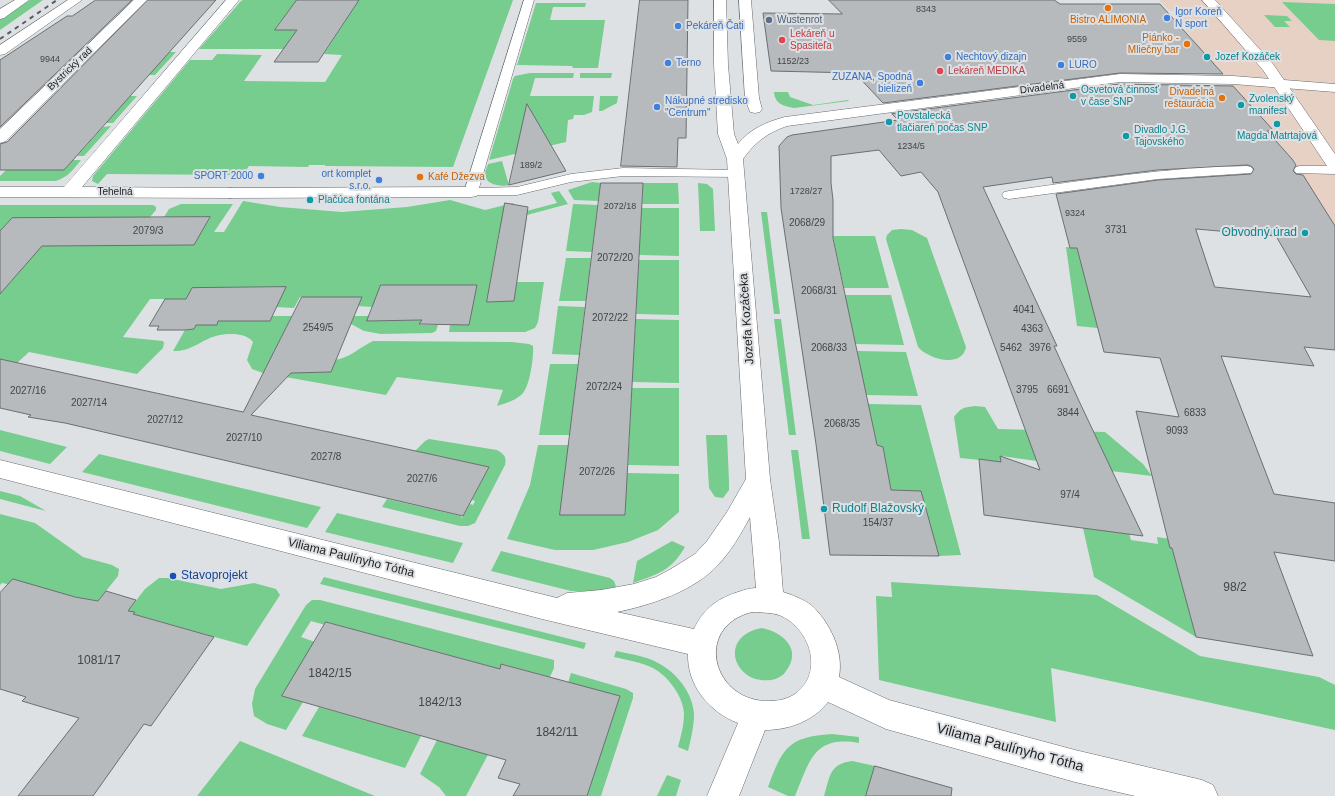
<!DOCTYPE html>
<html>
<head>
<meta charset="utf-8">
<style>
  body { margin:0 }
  canvas { display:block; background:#dde1e4 }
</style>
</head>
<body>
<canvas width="1335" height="796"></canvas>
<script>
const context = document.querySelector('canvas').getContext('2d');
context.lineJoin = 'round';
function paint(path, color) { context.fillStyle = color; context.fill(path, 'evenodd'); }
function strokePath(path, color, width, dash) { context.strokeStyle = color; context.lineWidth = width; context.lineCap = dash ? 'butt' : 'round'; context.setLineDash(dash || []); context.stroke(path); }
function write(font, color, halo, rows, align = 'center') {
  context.font = font + ' Helvetica,sans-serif'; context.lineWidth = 4; context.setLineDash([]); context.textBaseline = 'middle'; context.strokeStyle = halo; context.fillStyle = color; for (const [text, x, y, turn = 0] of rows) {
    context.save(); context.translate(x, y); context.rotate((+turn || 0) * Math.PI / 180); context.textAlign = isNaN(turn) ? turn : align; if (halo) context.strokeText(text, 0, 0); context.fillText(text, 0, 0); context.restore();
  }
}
const commercial = new Path2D(`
  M1159,0H1335V226L1292,159L1267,131L1264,119L1246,99H1241L1218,69L1201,52L1173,11H1170Z`);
const green = new Path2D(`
  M30,0H43L0,30V19Z
  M243,0H297L275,29L297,30L284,49H199L241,1Z
  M359,0H513L453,167L325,166V165H309L308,167L249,166L243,175L107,174L98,184L92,181L93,176L190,60H212L217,54L262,55L244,81L325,82L342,55L324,54Z
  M1282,2L1335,4V41L1319,40Z
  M536,3H586L585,7H553L550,20H605L598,68H573L572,66L517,65Z
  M1264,15L1287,16L1292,21H1284L1290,27H1275Z
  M169,52H176L155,75H148Z
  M530,73H574L573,78H535L530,96H594L592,112L584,115H574L573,119L568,120L566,142L489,160L513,79L515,76Z
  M580,73H612L611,78H580Z
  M774,92H788L790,97L813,105L848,100L849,101L794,108C783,106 775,104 774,92Z
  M130,96H137L113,123H106Z
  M600,96H618L617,103L602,111H599Z
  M111,126L84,156H77L103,127Z
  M73,160H81C73,170 67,178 55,181H0V176L15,161L21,170H64Z
  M502,161L509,185C501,187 485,185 485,174C485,171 487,167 488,164Z
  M592,182L601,183L599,201L574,200L568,190Z
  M643,183H678L679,204H642Z
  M698,183L707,184L713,189L715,231H700Z
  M559,191L568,204L527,215L525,232L499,233L487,302L514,301L517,282H544L538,322L535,328L525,332H449L450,324H469L477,285H381L373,307L356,306L360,297H300L294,308L276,307L285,287L192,288L186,299H150L123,337L163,341L164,343L163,348L137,374L29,352L17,363L0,359V294L12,218L0,231V205H153L156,207V210L150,217L193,245L210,217H164L169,209L181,204H233L214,232H224L243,201L280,207L342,212L407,207L450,200L485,210L513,203L519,213L557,203L551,193Z
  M573,204L598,205L592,252L566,251Z
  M641,208H679V256L639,255Z
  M761,212H767L780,314H774Z
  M901,229L912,230L927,238L966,347C962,369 928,359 918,347L886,239L887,235L892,230Z
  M833,236H875L889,288H844Z
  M1066,247L1077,248L1098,328L1077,326Z
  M566,258H591L586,301H559Z
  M639,260H679V315L636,314Z
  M845,295H891L904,345L855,344Z
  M558,306L585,307L579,355L552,354Z
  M272,316H292L263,373L330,372L335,360C350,358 360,347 373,341L512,342L529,344L533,346C534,356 530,385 523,393C517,400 506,403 497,406L503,390L397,377L386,395L263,373L252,369L247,360L253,342C245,331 220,333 208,339C196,344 188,352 173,351L185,330L194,329L196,325H217L218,321H270Z
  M354,316H370L369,321L422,320L420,325H438L436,331L432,333L381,334L364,331L351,324Z
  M636,319L679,320V383L632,382Z
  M774,319H781L796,435H789Z
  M857,351L906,352L918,396L866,395Z
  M550,364H578L570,435H539Z
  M632,388H679V466L628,465Z
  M868,404L921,405L961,555L939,556L899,490H891L883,447L877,445Z
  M975,406L985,407L998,429L1105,432L1143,464L1152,476L1094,469L1071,471L1038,467L1037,461L1001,456V462L960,458L954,417C960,408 965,407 975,406Z
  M0,430L67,447L50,464L0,451Z
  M706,435H727L729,482V490L723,498L715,497L709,488Z
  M429,439L497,450C504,454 507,457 505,465L475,523L468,526H460L382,507L387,499L461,516V517L462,518L470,504L473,505L475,501L472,500L489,467L415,451L425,441Z
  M538,445H569L560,515H625L627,473L679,474V512L658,530L628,542L593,550H555L507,539L530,485Z
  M791,450H798L810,539H802Z
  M99,454L321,507L307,528L82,472Z
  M0,491L20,496L46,511L0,499Z
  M337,513L463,543L453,563L325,532Z
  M0,514L35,523L83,557L112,565L119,569L118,576L98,601L2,583L0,585Z
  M1083,528L1129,533L1131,540L1158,544L1157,537L1170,539L1196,637L1094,577Z
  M672,541L685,547C671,571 658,574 633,583L637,561Z
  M501,551L610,578L614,581L617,589L596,591H571L491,571Z
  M324,577L586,643L584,649L320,584Z
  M159,578H168L221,589L254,583L276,589L280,595L247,646L133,614L134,612L128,611L145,589Z
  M891,582L1097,595L1200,656L1319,677L1335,685V730L1051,668L1056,722L879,680L876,596L892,597Z
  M312,600H320L554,660V668L550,677L502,664L500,669L327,622L325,625L311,621L301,637L315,642L282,696L303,702L286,730L267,724L254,716L252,704L255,689L306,605Z
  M762,628C782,632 803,649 786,671C783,676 777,679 771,680C734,685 717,636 762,628Z
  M616,651C630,654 646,656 658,663C676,672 693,693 694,714C694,726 691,739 688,751L678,747C681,736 684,725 684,713C683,696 668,676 653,668C641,662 627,660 614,657Z
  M571,673L626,689L633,693V698L601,796H587L620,696L568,683Z
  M319,707L421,736L405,768L302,736Z
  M832,734L859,737V743C813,735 810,761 795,796H788L768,787C783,747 788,737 832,734Z
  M437,740L465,748L467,745L490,751L466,796H446L439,787L420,774Z
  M240,741L375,796H197Z
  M852,761L875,766L866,796H824C830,777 829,764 852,761Z
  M667,775L681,780L676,796H657Z`);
const building = new Path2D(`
  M96,0H132L0,127V60L67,16H72Z
  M148,0H216L64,170H0V144L7,142Z
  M297,0H359L318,62H274L297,30H275Z
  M640,0H688L686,138H678L677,167L621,166Z
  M829,0H1054L1060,4H1160L1223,74L1120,73L883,103L855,73L771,71L763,13L842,14Z
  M1120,84L1233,86L1274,131H1267L1292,159L1296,165L1293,171L1296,174L1303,175L1335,226V350L1304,347L1314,366L1221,356L1274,494L1335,503V561L1274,552L1313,656L1196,637L1172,548H1170L1136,411L1179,417L1160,358L1104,352L1077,248H1070L1056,194L1158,180L1251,174L1254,169L1251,166L1247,165L1157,170L1053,183L1052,177L983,187L1057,346H1054L1079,401L1143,536L984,515L979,459L1001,462L1000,456L1040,470L938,192L921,172L901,176L879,150L831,156V183L833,200V238L877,445L883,447L891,490L921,491L939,556L830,555L816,444L781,208L779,146L787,137L792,135L898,120L892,114ZM1196,229L1276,236L1311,297L1215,287Z
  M527,104L566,171L509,185Z
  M601,183H643L625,515H560Z
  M505,203L528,207L514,301L487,302Z
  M210,217L194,245L42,246L0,294V231L12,218Z
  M381,285H477L469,325L419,324L422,320L367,321Z
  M286,287L270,321H218L217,325H196L194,329L185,330H157L159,326H149L165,299H186L192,288Z
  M302,297H362L331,372L291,373L251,415L489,467L463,516L65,423L28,417L31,415L0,408V359L243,412Z
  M13,579L75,597L98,601L106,591L136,600L128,611L135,612L133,614L214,637L151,726L144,724L93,796H18L79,718L22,701L26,697L0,689V593Z
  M326,622L500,669L501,664L620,696L587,796H513L520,784L498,778L506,760L282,696Z
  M875,766L952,788L951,796H866Z`);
const service = new Path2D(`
  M524,0H534L479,188L517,187L571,174L623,168L736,170L741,171L742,174L741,177L623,176L571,182L517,195H466L464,192Z
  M1247,166L1251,167L1253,170L1251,173L1158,179L1009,199L1004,198L1002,195L1004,192L1009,191C1088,180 1167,167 1247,166Z
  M1300,166H1335V174L1296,173L1294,170L1296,167Z`);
const pedestrian = new Path2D(`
  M1202,0H1215L1273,64L1335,154V171L1329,169L1263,70Z
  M471,187L477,188L479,192L477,196L471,197L230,198L224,197L222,193L224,189L230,188Z`);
const minor = new Path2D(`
  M15,0H29L4,18L0,19V9Z
  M68,0H82L5,54L0,55V45Z
  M134,0H147L6,141L0,143V129Z
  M226,0H239L82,187L230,188L236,189L238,193L236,197L230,198L0,197V187H64Z
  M714,0H726L728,65L734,134L738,144C750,129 766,122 785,117L1120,74L1233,76L1335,84V92L1233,84L1120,82L787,126C767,133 755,142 743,159L770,479L779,542L783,592C792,595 803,599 811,605C830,622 844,652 839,677L889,700L1075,750L1202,780L1213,785L1218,796H1135L1075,782L886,729L828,702C813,721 789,730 765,730L739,796H707L738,723C709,712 687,685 688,654L542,619L0,478V460L557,598L567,593L601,590L634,584L656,577L671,569L695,554L707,541L727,512L746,479L727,159L718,134L714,65ZM750,517L756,588C749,588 741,591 735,593C715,600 703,610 694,629L617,612C651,605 694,591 718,565C731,551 741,534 750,517ZM752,612C761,613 771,612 779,615C810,627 825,673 795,694C787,699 779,701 770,701C713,703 692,627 752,612Z
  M739,0H751L759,98L762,109L760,112L755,113L750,112L745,98Z`);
const rail = new Path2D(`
  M0,39L57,0`);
const markers = [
  [1108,8,4,"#e8710a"],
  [1167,18,4,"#3f7fe0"],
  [769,20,4,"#5c6f8a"],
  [678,26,4,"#3f7fe0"],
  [782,40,4,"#e0444e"],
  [1187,44,4,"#e8710a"],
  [948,57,4,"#3f7fe0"],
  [1207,57,4,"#0f9aa8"],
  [668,63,4,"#3f7fe0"],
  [1061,65,4,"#3f7fe0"],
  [940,71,4,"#e0444e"],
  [920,83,4,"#3f7fe0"],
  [1073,96,4,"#0f9aa8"],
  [1222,98,4,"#e8710a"],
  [1241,105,4,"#0f9aa8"],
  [657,107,4,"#3f7fe0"],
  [889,122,4,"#0f9aa8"],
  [1277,124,4,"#0f9aa8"],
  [1126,136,4,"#0f9aa8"],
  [261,176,4,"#3f7fe0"],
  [420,177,4,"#e8710a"],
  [379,180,4,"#3f7fe0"],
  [310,200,4,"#0f9aa8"],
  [1305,233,4,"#0f9aa8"],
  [824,509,4,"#0f9aa8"],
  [173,576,4,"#1a4fb4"]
];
const farNumbernames = [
  ["8343",926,10],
  ["9559",1077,40],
  ["9944",50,60],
  ["1152/23",793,62],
  ["1234/5",911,147],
  ["189/2",531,166],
  ["1728/27",806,192],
  ["2072/18",620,207],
  ["9324",1075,214]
];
const farShopnames = [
  ["Igor Koreň",1175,12],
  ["N sport",1175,24],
  ["Pekáreň Čati",686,26],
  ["Nechtový dizajn",956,57],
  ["Terno",676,63],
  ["LURO",1069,65],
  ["ZUZANA, Spodná",912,77,"right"],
  ["bielizeň",912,89,"right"],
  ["Nákupné stredisko",665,101],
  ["\"Centrum\"",665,113],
  ["ort komplet",371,174,"right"],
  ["s.r.o.",371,186,"right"],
  ["SPORT 2000",253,176,"right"]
];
const farServicenames = [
  ["Wustenrot",777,20]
];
const farFoodnames = [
  ["Bistro ALIMONIA",1108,20,"center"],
  ["Piánko -",1179,38],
  ["Mliečny bar",1179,50],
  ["Divadelná",1214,92],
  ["reštaurácia",1214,104],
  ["Kafé Džezva",428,177,"left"]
];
const farHealthnames = [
  ["Lekáreň u",790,34],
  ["Spasiteľa",790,46],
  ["Lekáreň MEDIKA",948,71]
];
const farCulturenames = [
  ["Jozef Kozáček",1215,57],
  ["Osvetová činnosť",1081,90],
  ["v čase SNP",1081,102],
  ["Zvolenský",1249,99],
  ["manifest",1249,111],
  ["Povstalecká",897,116],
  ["tlačiareň počas SNP",897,128],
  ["Divadlo J.G.",1134,130],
  ["Tajovského",1134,142],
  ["Magda Matrtajová",1277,136,"center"],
  ["Plačúca fontána",318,200]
];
const farStreetnames = [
  ["Bystrický rad",70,69,-44],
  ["Divadelná",1042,88,-7],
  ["Tehelná",115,192]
];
const numberNames = [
  ["2068/29",807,223],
  ["3731",1116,230],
  ["2079/3",148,231],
  ["2072/20",615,258],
  ["2068/31",819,291],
  ["4041",1024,310],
  ["2072/22",610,318],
  ["2549/5",318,328],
  ["4363",1032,329],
  ["2068/33",829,348],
  ["5462",1011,348],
  ["3976",1040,348],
  ["2072/24",604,387],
  ["3795",1027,390],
  ["6691",1058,390],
  ["2027/16",28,391],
  ["2027/14",89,403],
  ["3844",1068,413],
  ["6833",1195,413],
  ["2027/12",165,420],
  ["2068/35",842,424],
  ["9093",1177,431],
  ["2027/10",244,438],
  ["2027/8",326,457],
  ["2072/26",597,472],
  ["2027/6",422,479],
  ["97/4",1070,495],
  ["154/37",878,523]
];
const cultureNames = [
  ["Obvodný úrad",1297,233],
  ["Rudolf Blažovský",832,509,"left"]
];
const streetNames = [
  ["Jozefa Kozáčeka",747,319,-94],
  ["Viliama Paulínyho Tótha",351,558,14]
];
const transitNames = [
  ["Stavoprojekt",181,576]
];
const nearNumbernames = [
  ["98/2",1235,588],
  ["1081/17",99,661],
  ["1842/15",330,674],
  ["1842/13",440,703],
  ["1842/11",557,733]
];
const nearStreetnames = [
  ["Viliama Paulínyho Tótha",1010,748,15]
];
paint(commercial, '#e7d1c5');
paint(green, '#76cd8d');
paint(building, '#b6babd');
strokePath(building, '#6b6f72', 1);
strokePath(service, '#686b6e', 1);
strokePath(pedestrian, '#686b6e', 1);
strokePath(minor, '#686b6e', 1);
paint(service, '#fff');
paint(pedestrian, '#fff');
paint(minor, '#fff');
strokePath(rail, '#5b5d5f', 2, [4.5, 4.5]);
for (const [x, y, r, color] of markers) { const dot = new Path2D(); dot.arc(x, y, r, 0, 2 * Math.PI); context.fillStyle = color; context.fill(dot); strokePath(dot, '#dde1e4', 1.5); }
write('9px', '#434547', null, farNumbernames);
write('10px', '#366cbe', '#dde1e4', farShopnames, 'left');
write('10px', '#4e5e75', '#dde1e4', farServicenames, 'left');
write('10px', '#c56008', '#dde1e4', farFoodnames, 'right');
write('10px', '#be3a42', '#dde1e4', farHealthnames, 'left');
write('10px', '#0d838f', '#dde1e4', farCulturenames, 'left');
write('10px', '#1d1e20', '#dde1e4', farStreetnames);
write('10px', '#434547', null, numberNames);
write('12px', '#0d838f', '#dde1e4', cultureNames, 'right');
write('12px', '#1d1e20', '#dde1e4', streetNames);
write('12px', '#164399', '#dde1e4', transitNames, 'left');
write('12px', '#434547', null, nearNumbernames);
write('14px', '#1d1e20', '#dde1e4', nearStreetnames);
</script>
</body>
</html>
